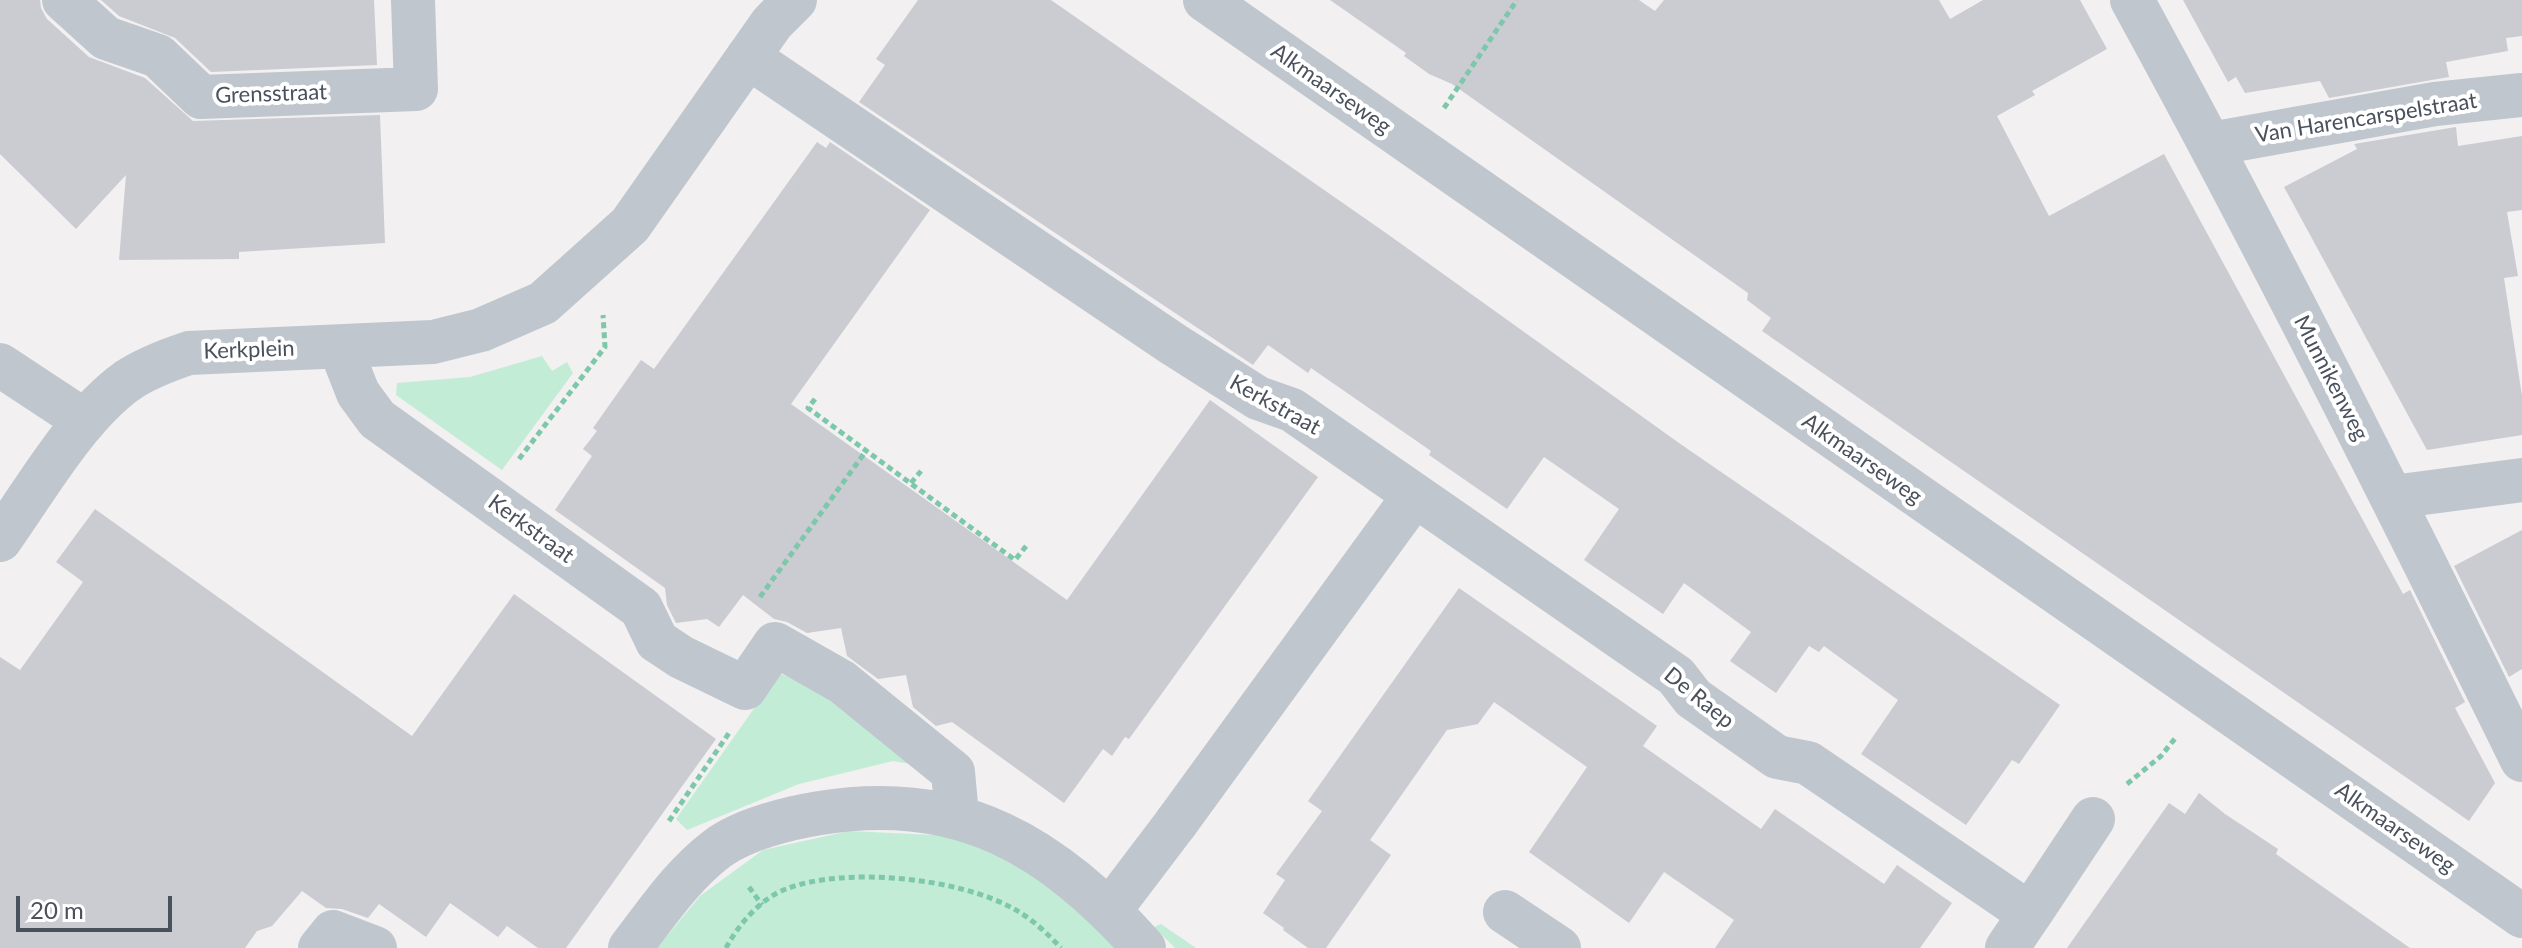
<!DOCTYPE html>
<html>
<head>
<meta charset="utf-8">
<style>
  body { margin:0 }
  #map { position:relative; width:2522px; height:948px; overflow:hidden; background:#f2f0f0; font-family:Lato,sans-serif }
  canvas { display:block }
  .scale { position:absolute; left:16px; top:896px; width:156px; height:36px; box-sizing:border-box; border:4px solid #49515c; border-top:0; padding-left:10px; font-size:24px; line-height:28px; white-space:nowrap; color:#49515c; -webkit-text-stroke:6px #fff; paint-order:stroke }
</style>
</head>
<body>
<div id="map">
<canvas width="2522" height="948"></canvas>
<div class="scale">20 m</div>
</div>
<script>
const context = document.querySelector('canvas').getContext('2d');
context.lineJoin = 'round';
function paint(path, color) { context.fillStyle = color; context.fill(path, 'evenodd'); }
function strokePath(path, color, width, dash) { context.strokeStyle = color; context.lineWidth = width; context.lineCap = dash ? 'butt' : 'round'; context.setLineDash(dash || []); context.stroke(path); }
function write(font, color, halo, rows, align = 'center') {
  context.font = font + ' Lato,sans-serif'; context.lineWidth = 8; context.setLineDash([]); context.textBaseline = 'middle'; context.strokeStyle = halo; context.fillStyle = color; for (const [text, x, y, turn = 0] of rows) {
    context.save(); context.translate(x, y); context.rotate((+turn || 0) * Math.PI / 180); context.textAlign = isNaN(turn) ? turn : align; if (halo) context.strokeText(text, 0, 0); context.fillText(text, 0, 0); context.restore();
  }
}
const green = new Path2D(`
  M542,356L552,371L567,362L573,373L502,470L396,395L397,383L470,377Z
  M779,673L830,694L922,766L893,761L799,784L687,830L676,819Z
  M849,831L977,837L1063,892L1115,948H657L700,896L763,850Z
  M1161,924L1196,948H1175L1154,927Z`);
const building = new Path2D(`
  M0,0H40L41,8L47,19L89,57L145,78L193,121L380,115L385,243L239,252V259L119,260L126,175L76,229L0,154Z
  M101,0H374L377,65L211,72L175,38L119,16Z
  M918,0H1051L1386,233L1679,443L2060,705L2019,764L2012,760L1966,825L1861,754L1898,700L1824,646L1819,652L1809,646L1776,693L1730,661L1751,632L1684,583L1663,614L1584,560L1619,509L1544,457L1507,509L1429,455L1431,451L1311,368L1308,373L1268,345L1253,365L859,102L885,65L876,59Z
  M1330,0H1639L1655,11L1664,0H1939L1950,19L1983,0H2080L2107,49L2032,91L2035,95L1997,116L2049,216L2164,154L2403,594L2410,590L2465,702L2455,708L2495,783L2469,821L1762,331L1771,318L1747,300L1748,293L1452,84L1429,74L1404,56L1406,53Z
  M2183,0H2522V36L2506,38L2508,51L2446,62L2449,77L2329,98L2320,81L2245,93L2236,77L2228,82Z
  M2456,127L2458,146L2522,136V210L2507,212L2518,276L2504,278L2522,396V435L2427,450L2284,187L2357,149L2354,144Z
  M817,142L826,148L830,142L930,210L791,404L1067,600L1210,400L1318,477L1129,739L1125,737L1112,756L1103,749L1064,803L952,722L936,726L913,707L906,675L878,679L847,656L841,628L807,633L787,622L774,619L743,595L719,627L707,619L676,623L667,605L665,588L555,510L592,456L583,449L597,431L593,428L641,360L654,369Z
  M95,509L412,736L514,594L716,739L566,948H538L507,926L498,937L450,903L426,937L379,904L368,918L342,909L326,908L302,891L272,926L257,931L245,948H0V657L20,670L83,582L56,562Z
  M2522,530V669L2509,677L2454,566Z
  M1459,588L1657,726L1643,746L1761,829L1775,809L1884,884L1897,865L1952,903L1920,948H1715L1734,920L1664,872L1629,923L1529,852L1587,767L1494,702L1478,724L1447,730L1370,840L1391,855L1326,948H1308L1283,930L1284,928L1263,913L1285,880L1276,874L1322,811L1308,801Z
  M2199,793L2225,814L2278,849L2276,854L2410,948H2067L2169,803L2185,814Z`);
const path = new Path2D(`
  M1444,108L1517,0
  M815,399L808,408L1015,560L1027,545
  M519,459L605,347L603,315
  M911,483L921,471
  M760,597L866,451
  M2127,784L2161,756L2177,736
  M669,821L729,733
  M749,887L762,905
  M726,948C738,925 761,898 786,889C845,866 960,878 1014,909C1031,918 1048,934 1061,948`);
const pedestrian = new Path2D(`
  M657,641L681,657L745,688L775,644L842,682L953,772L957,816
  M1110,910L1176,823
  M320,948L333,932L375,948
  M630,948C657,913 682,875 718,848C744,829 789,818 820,813C962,790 1052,846 1144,948`);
const minor = new Path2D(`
  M64,0L106,38L158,56L201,97L416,89L413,0
  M2132,0C2269,250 2396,504 2522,760
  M748,57L1173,344L1258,398L1292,410L1676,676L1693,698L1777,757L1808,763L2030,914L2007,948
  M2211,144L2435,104L2522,95
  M340,347L358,393L377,419L641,608L657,641
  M0,365L85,421
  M2393,497L2522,480
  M1176,823L1414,496
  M1505,912L1559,948
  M2030,914L2093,819`);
const tertiary = new Path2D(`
  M1205,0L2522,916
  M0,540C36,489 77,417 127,381C146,368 168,360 189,353L433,342L481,330L543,303L630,225L772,23L795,0`);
const streetNames = [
  ["Alkmaarseweg",1331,89,35],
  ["Grensstraat",271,94,-2],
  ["Van Harencarspelstraat",2366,118,-9],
  ["Kerkplein",249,350,-2],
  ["Munnikenweg",2331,378,63],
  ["Kerkstraat",1275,405,29],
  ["Alkmaarseweg",1862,459,35],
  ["Kerkstraat",531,529,36],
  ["De Raep",1699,698,39],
  ["Alkmaarseweg",2395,828,35]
];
paint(green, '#c3ecd7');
paint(building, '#caccd2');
strokePath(path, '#7dc7aa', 5, [6, 4]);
strokePath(pedestrian, '#bfc6cd', 44);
strokePath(minor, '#bfc6cd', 44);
strokePath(tertiary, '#bfc6cd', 44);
write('22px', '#49515c', '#fff', streetNames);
</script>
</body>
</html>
